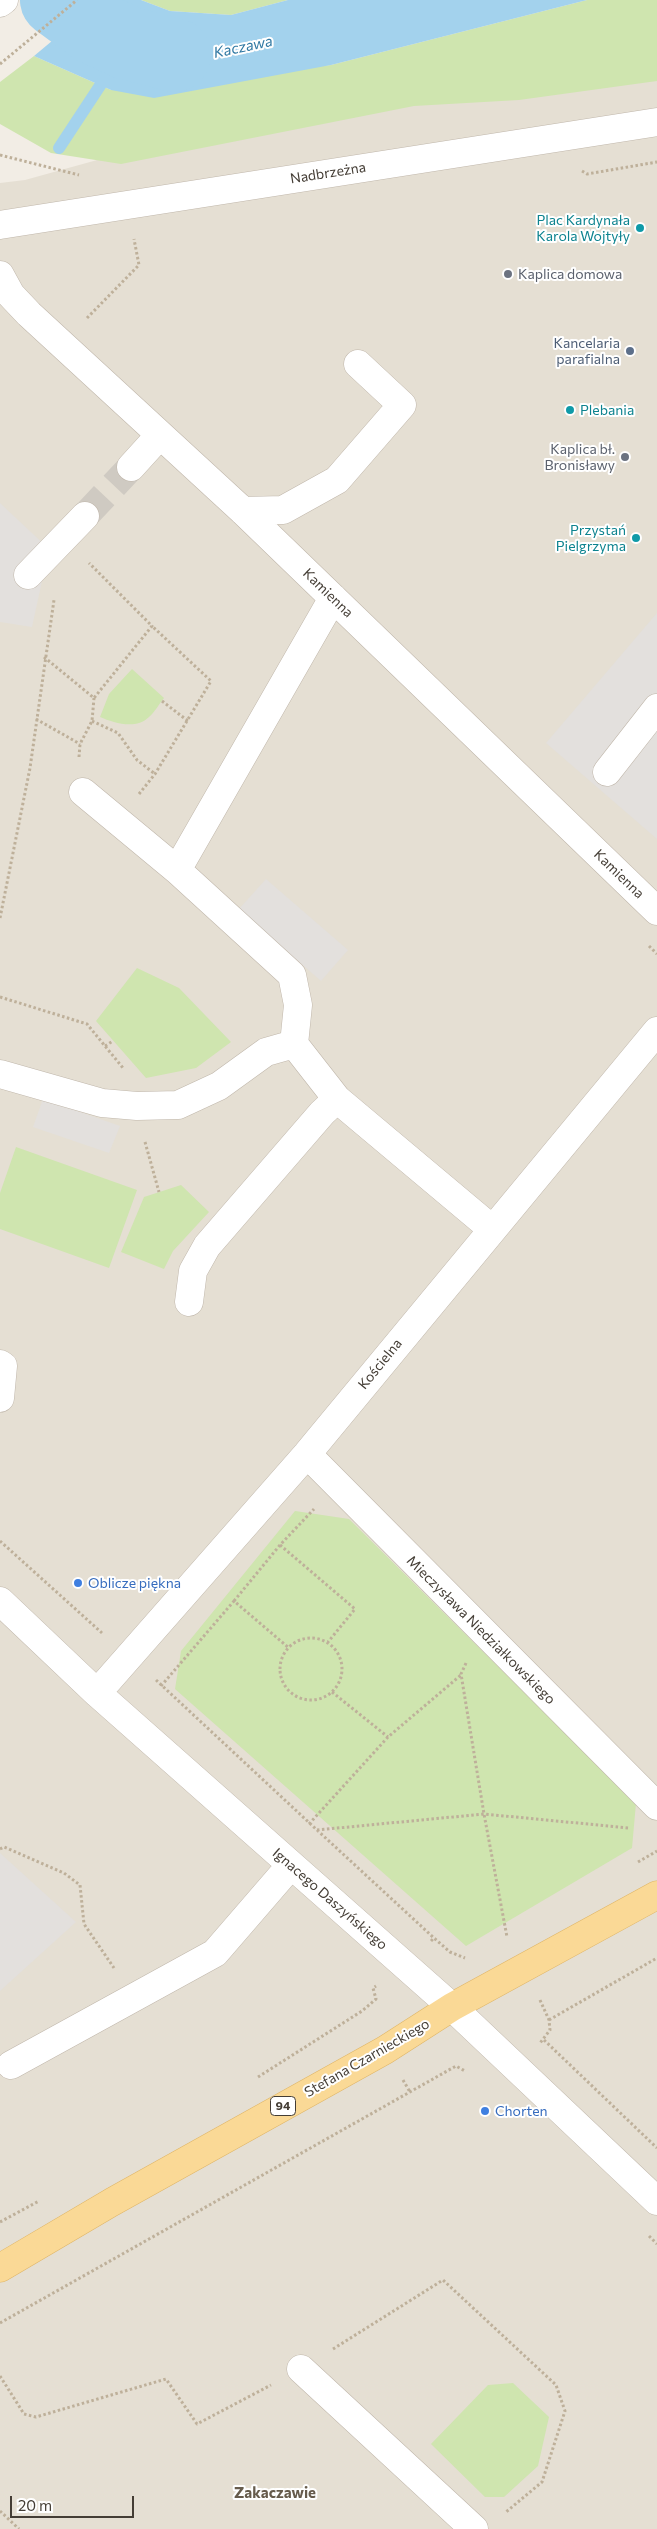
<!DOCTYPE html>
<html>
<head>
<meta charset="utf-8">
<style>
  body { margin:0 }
  #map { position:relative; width:657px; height:2529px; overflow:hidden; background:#f2ede5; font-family:Commissioner,sans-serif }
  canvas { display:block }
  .scale { position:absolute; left:10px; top:2496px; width:124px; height:22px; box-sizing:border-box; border:2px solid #443d35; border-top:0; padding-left:6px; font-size:15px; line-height:18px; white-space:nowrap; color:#443d35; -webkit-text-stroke:4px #fff; paint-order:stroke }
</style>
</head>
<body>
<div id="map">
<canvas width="657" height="2529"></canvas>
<div class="scale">20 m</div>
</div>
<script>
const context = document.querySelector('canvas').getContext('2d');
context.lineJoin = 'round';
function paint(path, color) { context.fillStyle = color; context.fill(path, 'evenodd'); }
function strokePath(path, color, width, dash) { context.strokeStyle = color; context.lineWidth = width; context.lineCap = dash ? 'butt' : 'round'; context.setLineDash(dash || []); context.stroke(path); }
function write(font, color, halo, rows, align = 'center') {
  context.font = font + ' Commissioner,sans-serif'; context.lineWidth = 4; context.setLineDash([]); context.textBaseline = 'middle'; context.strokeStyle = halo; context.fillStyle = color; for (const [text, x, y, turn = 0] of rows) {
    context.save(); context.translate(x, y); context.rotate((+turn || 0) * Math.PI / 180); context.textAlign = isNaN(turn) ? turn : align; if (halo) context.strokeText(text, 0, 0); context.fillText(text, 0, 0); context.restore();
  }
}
const residential = new Path2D(`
  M657,55V2529H0V183L25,180L375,83Z`);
const green = new Path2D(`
  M141,0H288L231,15L170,11Z
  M587,0H657V81L519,100L414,106L121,164L51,153L0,124V82L34,56L111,90L331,65Z
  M132,669L164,698C159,704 155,712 149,717C136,730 114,723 100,717L109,694Z
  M137,968L179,988L231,1042L196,1068L146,1078L96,1021Z
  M16,1147L137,1190L109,1268L0,1229V1193Z
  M181,1185L209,1212L173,1251L164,1269L121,1252L144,1197Z
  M295,1511L349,1519L636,1803L632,1848L466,1946L175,1689L181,1651Z
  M513,2383L549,2417L538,2466L504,2497H485L431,2444L488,2385Z`);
const parking = new Path2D(`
  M0,503L49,549L32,627L0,622Z
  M657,613V839L546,743Z
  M266,879L348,950L321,981L239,909Z
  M43,1099L120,1126L109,1153L33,1127Z
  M0,1853L76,1922L0,1991Z`);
const water = new Path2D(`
  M101,0H141L170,11L231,15L288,0H587L331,65L154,98L111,90L34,56Z`);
const stream = new Path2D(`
  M59,148L109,72`);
const river = new Path2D(`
  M57,0L95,28L128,43L174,55`);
const minorTunnel = new Path2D(`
  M85,516L131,467`);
const path = new Path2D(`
  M0,64L77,0
  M0,155L79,175
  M582,171L587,174L657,162
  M87,318L139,265L134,239
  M44,657L94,698L152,626L89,563
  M162,701L188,721
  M36,719L80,744
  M92,721L118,733L137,760L155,774
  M79,757L80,744L92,721L94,698
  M139,794L155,774L211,681L152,626
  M0,918L30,768L54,600
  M649,946L657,954
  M0,997L87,1024L123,1068
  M105,1046L113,1041
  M145,1142L159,1192
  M0,1541L102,1633
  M280,1545L355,1609L328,1642
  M234,1601L280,1545L314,1509
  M280 1669a31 31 0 1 1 62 0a31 31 0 1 1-62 0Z
  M466,1663L461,1674L484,1814L507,1937
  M156,1680L317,1830L484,1814L629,1828
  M161,1686L234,1601L289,1648
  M332,1692L388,1737
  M309,1824L388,1737L461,1675
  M317,1830L434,1938
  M0,1849L4,1847L64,1873L80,1885L84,1924L114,1968
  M638,1862L657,1851
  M431,1941L434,1938L450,1952L465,1958
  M540,2000L549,2020L550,2030L540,2043
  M549,2020L657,1958
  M544,2040L657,2148
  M258,2077L362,2011L376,1999L373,1988L376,1986
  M403,2080L410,2092
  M0,2222L39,2201
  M649,2236L657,2244
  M0,2323L456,2066L465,2071
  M333,2349L443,2280L556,2385L565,2411L542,2482L506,2512
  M0,2376L24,2414L36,2417L166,2379L197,2424L271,2385
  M0,2511L19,2529`);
const minor = new Path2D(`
  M0,3L4,0
  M0,225L657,122
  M0,275L11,295L29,314L243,511L657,911
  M131,467L160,435
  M243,511L283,510L337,480L402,405L358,364
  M28,575L85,516
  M607,772L657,708
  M83,792L177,870L292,975L298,1005L294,1044
  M177,870L333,598
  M0,1074L102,1103L137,1106L178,1105L219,1086L266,1052L294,1044L337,1099L492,1229
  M189,1302L193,1271L207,1246L322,1113L337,1099
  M0,1364L3,1366L0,1398
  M307,1454L657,1806
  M0,1601L97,1693L452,2007L657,2201
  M97,1693L307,1454L657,1031
  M11,2065L215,1953L291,1865
  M301,2369L474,2529`);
const major = new Path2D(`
  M0,2268L112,2202L385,2050L452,2007L657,1895`);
const markers = [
  [640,228,5,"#0f9aa8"],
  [508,274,5,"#6b7280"],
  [630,351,5,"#5c6f8a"],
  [570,410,5,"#0f9aa8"],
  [625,457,5,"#6b7280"],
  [636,538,5,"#0f9aa8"],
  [78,1583,5,"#3f7fe0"],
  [485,2111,5,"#3f7fe0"]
];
const shields = [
  [283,2106,25]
];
const shieldNames = [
  ["94",283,2106]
];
const streetNames = [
  ["Nadbrzeżna",328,173,-9],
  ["Kamienna",328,593,44],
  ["Kamienna",619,874,44],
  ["Kościelna",380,1364,-51],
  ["Mieczysława Niedziałkowskiego",481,1630,45],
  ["Ignacego Daszyńskiego",330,1899,41],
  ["Stefana Czarnieckiego",367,2058,-30]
];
const cultureNames = [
  ["Plac Kardynała",630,220],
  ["Karola Wojtyły",630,236],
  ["Plebania",580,410,"left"],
  ["Przystań",626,530],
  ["Pielgrzyma",626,546]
];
const worshipNames = [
  ["Kaplica domowa",518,274],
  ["Kaplica bł.",615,449,"right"],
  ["Bronisławy",615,465,"right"]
];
const serviceNames = [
  ["Kancelaria",620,343],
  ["parafialna",620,359]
];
const shopNames = [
  ["Oblicze piękna",88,1583],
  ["Chorten",495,2111]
];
const waterNames = [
  ["Kaczawa",243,47,-12]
];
const neighbourhoodNames = [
  ["Zakaczawie",275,2493]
];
paint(residential, '#e5dfd3');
paint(green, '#cfe5af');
paint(parking, '#e3e0dd');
paint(water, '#a3d2ed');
strokePath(stream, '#a3d2ed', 12);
strokePath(river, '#a3d2ed', 74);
strokePath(minorTunnel, '#cfcac2', 28, [28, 14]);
strokePath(minor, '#c0b7ab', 29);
strokePath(major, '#dfb566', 29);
strokePath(path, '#beb09a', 3, [2.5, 2.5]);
strokePath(minor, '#fff', 28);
strokePath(major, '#fad996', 28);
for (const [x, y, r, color] of markers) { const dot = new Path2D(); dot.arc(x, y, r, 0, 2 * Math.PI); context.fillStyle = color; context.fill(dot); strokePath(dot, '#fff', 2); }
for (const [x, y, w] of shields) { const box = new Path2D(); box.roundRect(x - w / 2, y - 9.5, w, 19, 4); context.fillStyle = '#fff'; context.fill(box); strokePath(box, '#443d35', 1); }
write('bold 12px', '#443d35', null, shieldNames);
write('14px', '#443d35', '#fff', streetNames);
write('14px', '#0d838f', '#fff', cultureNames, 'right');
write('14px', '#5b616d', '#fff', worshipNames, 'left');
write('14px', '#4e5e75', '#fff', serviceNames, 'right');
write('14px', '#366cbe', '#fff', shopNames, 'left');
write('italic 15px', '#3179a3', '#fff', waterNames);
write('bold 15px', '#665b4c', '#fff', neighbourhoodNames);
</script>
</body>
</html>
